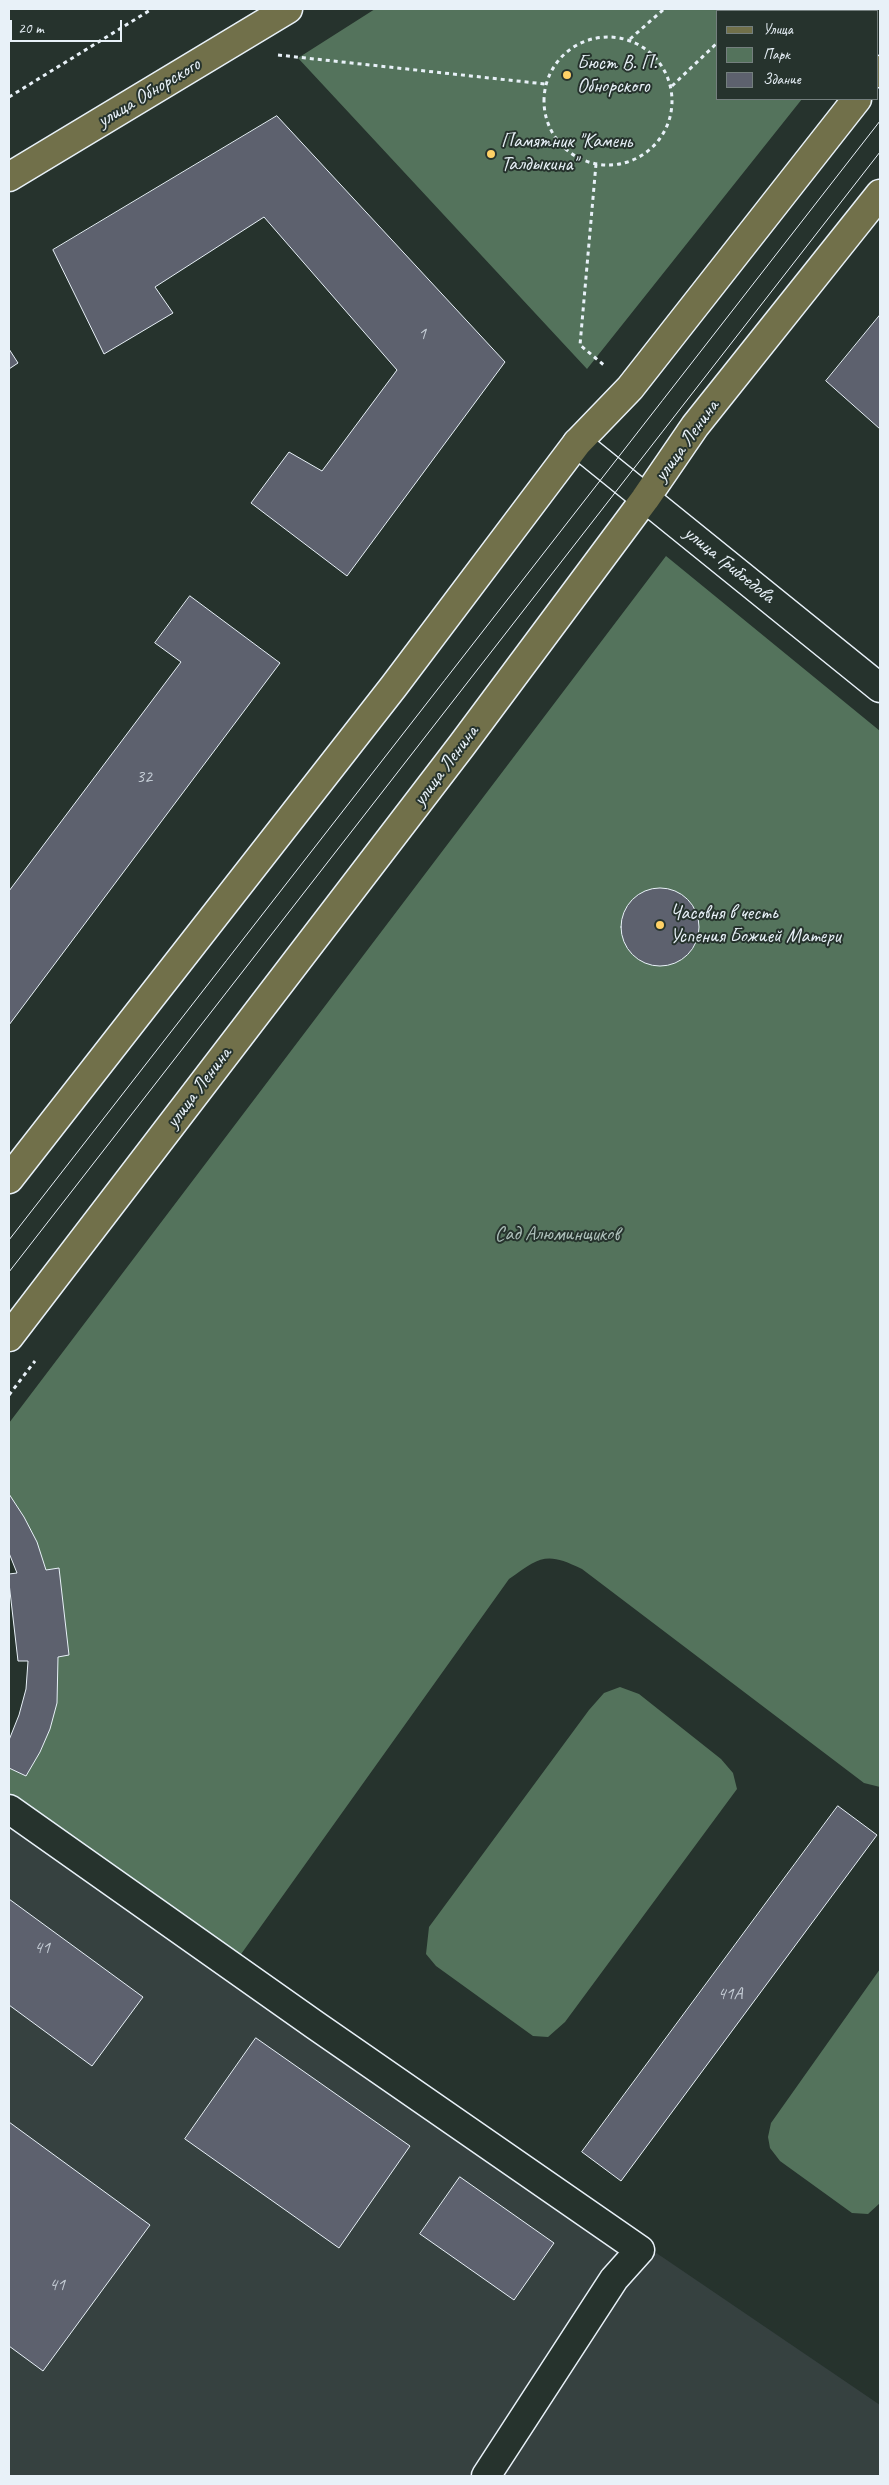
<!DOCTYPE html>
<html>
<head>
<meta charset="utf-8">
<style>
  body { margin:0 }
  #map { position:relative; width:889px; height:2485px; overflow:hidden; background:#26332d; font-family:Caveat,sans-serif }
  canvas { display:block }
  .frame { position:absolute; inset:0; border:10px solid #e8f1f8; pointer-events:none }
  .legend { position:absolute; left:716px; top:10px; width:162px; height:90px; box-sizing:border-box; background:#26332d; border:1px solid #747f7e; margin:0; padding:6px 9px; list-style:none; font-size:15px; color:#e8f1f8 }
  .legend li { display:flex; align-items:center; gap:10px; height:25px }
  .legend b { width:25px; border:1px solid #747f7e }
  .scale { position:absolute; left:10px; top:20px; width:112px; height:22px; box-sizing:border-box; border:2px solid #e8f1f8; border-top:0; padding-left:6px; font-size:15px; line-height:18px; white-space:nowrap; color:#e8f1f8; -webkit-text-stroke:4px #26332d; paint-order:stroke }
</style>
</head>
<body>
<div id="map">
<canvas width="889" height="2485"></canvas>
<div class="frame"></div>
<ul class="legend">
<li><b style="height:6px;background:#71704a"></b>Улица</li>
<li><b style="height:14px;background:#54735c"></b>Парк</li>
<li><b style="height:14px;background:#5d616e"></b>Здание</li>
</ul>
<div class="scale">20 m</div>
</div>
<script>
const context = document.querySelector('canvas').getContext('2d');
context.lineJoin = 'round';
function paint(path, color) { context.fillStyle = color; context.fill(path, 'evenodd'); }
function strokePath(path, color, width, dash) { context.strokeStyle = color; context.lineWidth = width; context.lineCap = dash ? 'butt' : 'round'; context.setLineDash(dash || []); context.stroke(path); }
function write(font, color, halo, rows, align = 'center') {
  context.font = font + ' Caveat,sans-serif'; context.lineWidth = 4; context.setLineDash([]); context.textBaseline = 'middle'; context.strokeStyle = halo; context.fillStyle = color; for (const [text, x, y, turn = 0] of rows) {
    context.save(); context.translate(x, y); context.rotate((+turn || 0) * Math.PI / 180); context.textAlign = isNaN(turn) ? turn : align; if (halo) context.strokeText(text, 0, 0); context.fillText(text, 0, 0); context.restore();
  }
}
const built = new Path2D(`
  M9,1813L880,2405L879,2476H9Z`);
const green = new Path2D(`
  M375,9H873L871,11H718V99H802L587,369L298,58Z
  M666,556L880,731V1787L864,1783L582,1569C546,1551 540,1557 509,1579L224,1978L9,1822V1749L32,1715L35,1573L9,1534V1423Z
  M620,1687L639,1694L721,1759L733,1773L737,1789L565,2022L548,2037L533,2036L436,1966L426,1954L429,1927L589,1710L604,1693Z
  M880,1969V2203L868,2214L852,2213L780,2161L770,2148L768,2137L771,2123Z`);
const building = new Path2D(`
  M277,116L505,362L347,576L251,503L289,452L322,471L397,370L264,217L155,287L173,313L104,354L53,250Z
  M880,315V429L826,381Z
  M9,349L18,363L9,369Z
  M190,596L280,663L9,1025V891L181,662L155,643Z
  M621 927a39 39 0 1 1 78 0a39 39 0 1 1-78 0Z
  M9,1494L24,1517L37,1542L46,1570L59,1568L69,1655L58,1657L57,1703L50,1729L40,1752L26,1776L9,1768V1740L19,1715L26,1689L28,1661H18L9,1583V1574L17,1573L9,1553Z
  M838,1806L877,1835L621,2181L582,2152Z
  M9,1899L143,1997L92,2066L9,2005Z
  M256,2038L410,2146L339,2248L185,2139Z
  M9,2122L150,2225L43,2371L9,2346Z
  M460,2177L554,2243L514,2300L420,2234Z`);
const path = new Path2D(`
  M750,11L753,9
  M544 101a64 64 0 1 1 128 0a64 64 0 1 1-128 0Z
  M630,39L664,9
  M278,55L545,84
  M672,86L718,42
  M9,97L152,9
  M596,164L580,345L605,366
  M9,1395L35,1361`);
const minor = new Path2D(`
  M577,443L880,688
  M9,1809L315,2025L640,2250L614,2279L486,2476`);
const major = new Path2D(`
  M878,73L880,70
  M9,177L288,9
  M9,1179L394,686L577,443L630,388L857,99
  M9,1337L462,745L645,499L695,426L880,194`);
const tram = new Path2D(`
  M9,1240L880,121
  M9,1272L880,152`);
const markers = [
  [567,75,5,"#ffd166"],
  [491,154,5,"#ffd166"],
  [660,925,5,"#ffd166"]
];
const numberNames = [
  ["1",422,334],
  ["32",144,777],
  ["41",42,1948],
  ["41А",730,1994],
  ["41",57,2285]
];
const poiNames = [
  ["Бюст В. П.",577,64],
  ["Обнорского",577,87],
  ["Памятник \"Камень",501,142],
  ["Талдыкина\"",501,165],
  ["Часовня в честь",670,914],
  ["Успения Божией Матери",670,937]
];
const streetNames = [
  ["улица Обнорского",149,93,-31],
  ["улица Ленина",687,441,-54],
  ["улица Грибоедова",729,565,39],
  ["улица Ленина",446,766,-53],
  ["улица Ленина",199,1088,-53]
];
const parkNames = [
  ["Сад Алюминщиков",557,1235]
];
paint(built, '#364140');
paint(green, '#54735c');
paint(building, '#5d616e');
strokePath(building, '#e8f1f8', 1);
strokePath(minor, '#e8f1f8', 31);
strokePath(major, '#e8f1f8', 31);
strokePath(path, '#e8f1f8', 3, [4, 4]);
strokePath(minor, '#26332d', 28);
strokePath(major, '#71704a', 28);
strokePath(tram, '#e8f1f8', 1);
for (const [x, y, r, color] of markers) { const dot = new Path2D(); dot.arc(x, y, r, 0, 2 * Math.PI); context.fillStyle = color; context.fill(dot); strokePath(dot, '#26332d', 2); }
write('18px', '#c5cdd6', null, numberNames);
write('20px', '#e8f1f8', '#26332d', poiNames, 'left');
write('20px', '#e8f1f8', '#26332d', streetNames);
write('20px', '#adbfba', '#26332d', parkNames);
</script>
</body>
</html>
